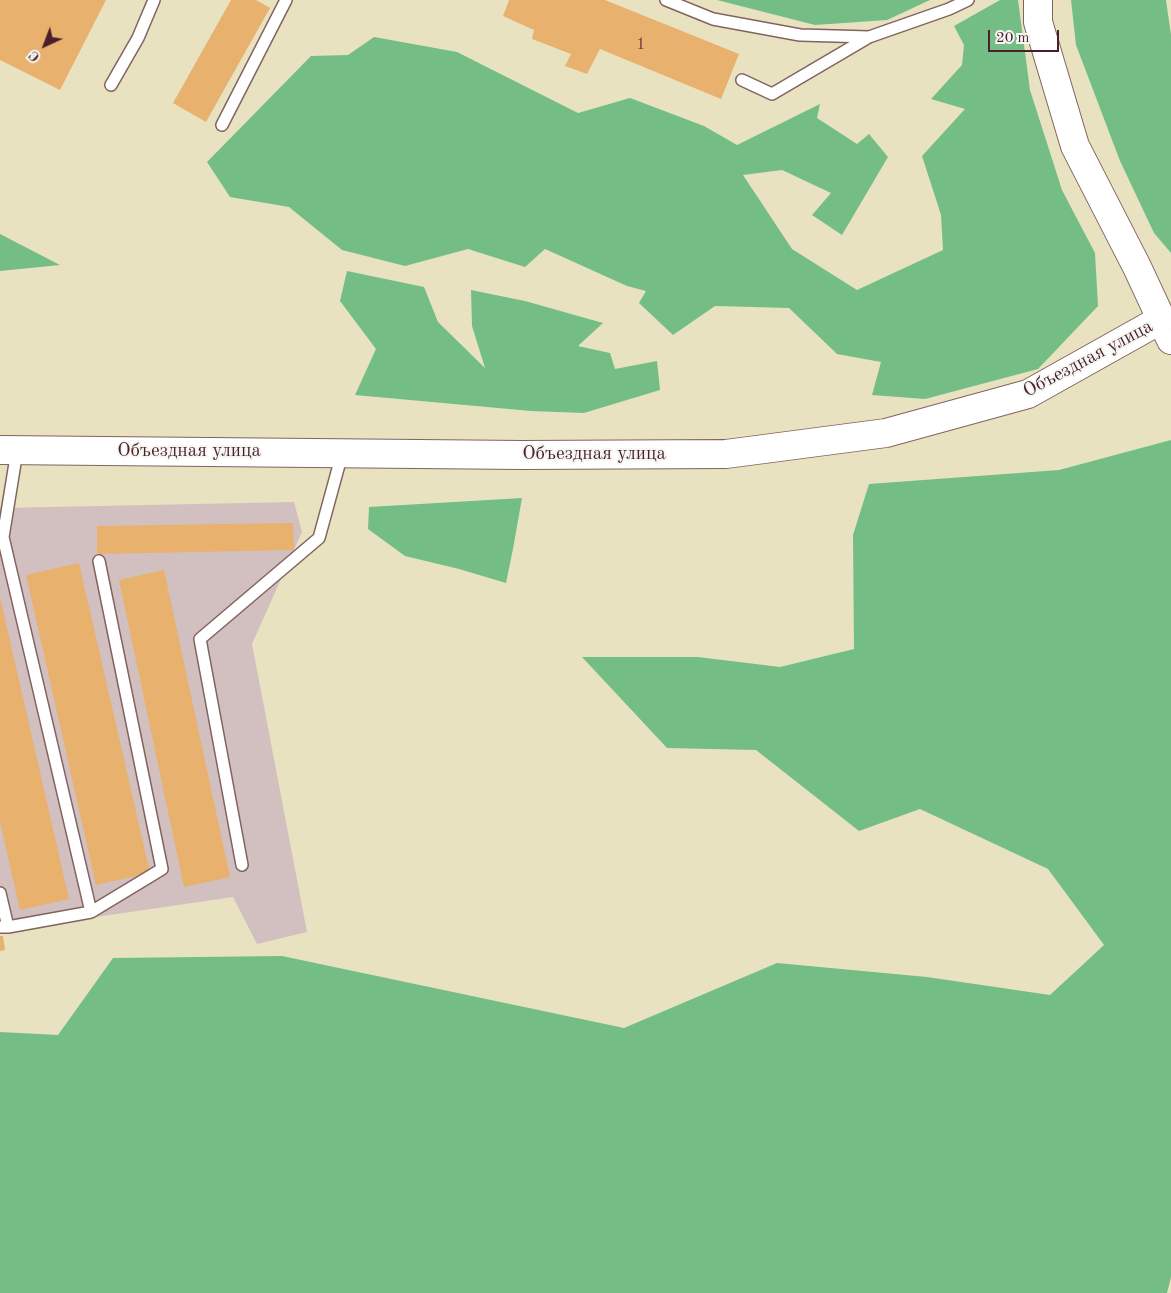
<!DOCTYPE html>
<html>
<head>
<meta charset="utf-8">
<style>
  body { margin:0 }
  #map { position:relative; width:1171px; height:1293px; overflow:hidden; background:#e9e2c0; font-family:"Old Standard TT",serif }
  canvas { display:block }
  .north { position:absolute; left:20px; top:20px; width:50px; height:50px; -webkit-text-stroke:4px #f6f6f2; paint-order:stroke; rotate:223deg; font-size:14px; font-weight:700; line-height:20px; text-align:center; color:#4a1f2b }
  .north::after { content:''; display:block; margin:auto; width:18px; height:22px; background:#4a1f2b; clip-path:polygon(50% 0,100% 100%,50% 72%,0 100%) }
  .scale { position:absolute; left:988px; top:30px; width:71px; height:22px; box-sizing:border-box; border:2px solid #4a1f2b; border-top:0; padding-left:6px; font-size:15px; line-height:18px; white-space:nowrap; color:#4a1f2b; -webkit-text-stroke:4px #f6f6f2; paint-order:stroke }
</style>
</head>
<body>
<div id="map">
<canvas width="1171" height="1293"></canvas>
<div class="north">С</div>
<div class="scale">20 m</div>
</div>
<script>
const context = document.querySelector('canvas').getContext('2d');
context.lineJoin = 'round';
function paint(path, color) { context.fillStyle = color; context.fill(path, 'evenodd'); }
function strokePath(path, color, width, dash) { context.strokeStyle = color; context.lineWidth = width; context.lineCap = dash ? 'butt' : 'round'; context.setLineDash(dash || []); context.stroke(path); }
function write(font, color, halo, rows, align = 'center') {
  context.font = font + ' "Old Standard TT",serif'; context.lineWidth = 4; context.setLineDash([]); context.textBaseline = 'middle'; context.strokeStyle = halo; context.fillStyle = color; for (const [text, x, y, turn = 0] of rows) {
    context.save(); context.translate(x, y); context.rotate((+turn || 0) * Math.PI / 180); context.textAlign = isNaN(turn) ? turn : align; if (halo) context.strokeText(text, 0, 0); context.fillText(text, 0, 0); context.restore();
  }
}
const industrial = new Path2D(`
  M294,502L302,532L252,644L307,932L257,944L233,897L0,931V508Z`);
const forest = new Path2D(`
  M717,0H930L887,20L815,25Z
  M1000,0H1018L1030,90L1062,190L1095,253L1098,306L1038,369L925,399L872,395L881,362L837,354L789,308L715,306L673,335L639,303L646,291L627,286L545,249L525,267L468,249L405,266L342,250L289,207L230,197L207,162L311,56L348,55L374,37L457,52L578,113L630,98L704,126L737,145L820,104L817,118L857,144L869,134L888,157L842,235L812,215L831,193L782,170L743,175L792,249L857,290L943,250L941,215L922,156L965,109L931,99L962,65L964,45L954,26Z
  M1071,0H1166L1171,35V253L1154,233L1120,161L1076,45Z
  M0,234L60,265L0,271Z
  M347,271L424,287L438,322L485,368L472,326L471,290L525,301L603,323L578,346L610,353L615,369L657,361L660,390L584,413L531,411L355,395L376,349L340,301Z
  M1171,440V1277L1167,1293H0V1032L58,1035L113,958L282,956L624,1028L777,963L927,977L1050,995L1104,945L1048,869L920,809L859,831L756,750L667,748L582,657H698L780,667L854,649L853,535L869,484L1059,470Z
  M522,498L513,549L506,583L459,569L405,556L368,529L369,507Z`);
const building = new Path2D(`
  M0,0H106L60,90L0,60Z
  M231,0H256L270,8L206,122L173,103Z
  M509,0H605L739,54L721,99L600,49L587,74L565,66L571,54L532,39L534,30L503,16Z
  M293,523L294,550L97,554V526Z
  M79,563L150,873L96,885L26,575Z
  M164,570L230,877L184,887L119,580Z
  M0,597L69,899L20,910L0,822Z
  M0,936H3L5,950L0,951Z`);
const lane = new Path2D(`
  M666,0L713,19L800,35L869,37
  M742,80L772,94L869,37L949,9L968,0
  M111,85L138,38L154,0
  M222,125L286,0
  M3,537L91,912L8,927
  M0,538L3,537L17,451
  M242,865L200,639L319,538L342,454
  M0,893L8,927H1
  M91,912L162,869L99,561`);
const secondary = new Path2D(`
  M1038,0V22L1075,146L1137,267L1171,340
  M0,450L522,455L726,454L886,433L1028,394L1162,319`);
const numberNames = [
  ["1",641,45]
];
const streetNames = [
  ["Объездная улица",1088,359,-28],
  ["Объездная улица",189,451],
  ["Объездная улица",594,454]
];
paint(industrial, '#d2bfc0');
paint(forest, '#74be86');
paint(building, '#e8b16d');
strokePath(lane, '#82635f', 14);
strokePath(secondary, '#82635f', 30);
strokePath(lane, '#fff', 11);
strokePath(secondary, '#fff', 28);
write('16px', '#72443c', null, numberNames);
write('19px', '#4a1f2b', '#f6f6f2', streetNames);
</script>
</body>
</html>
